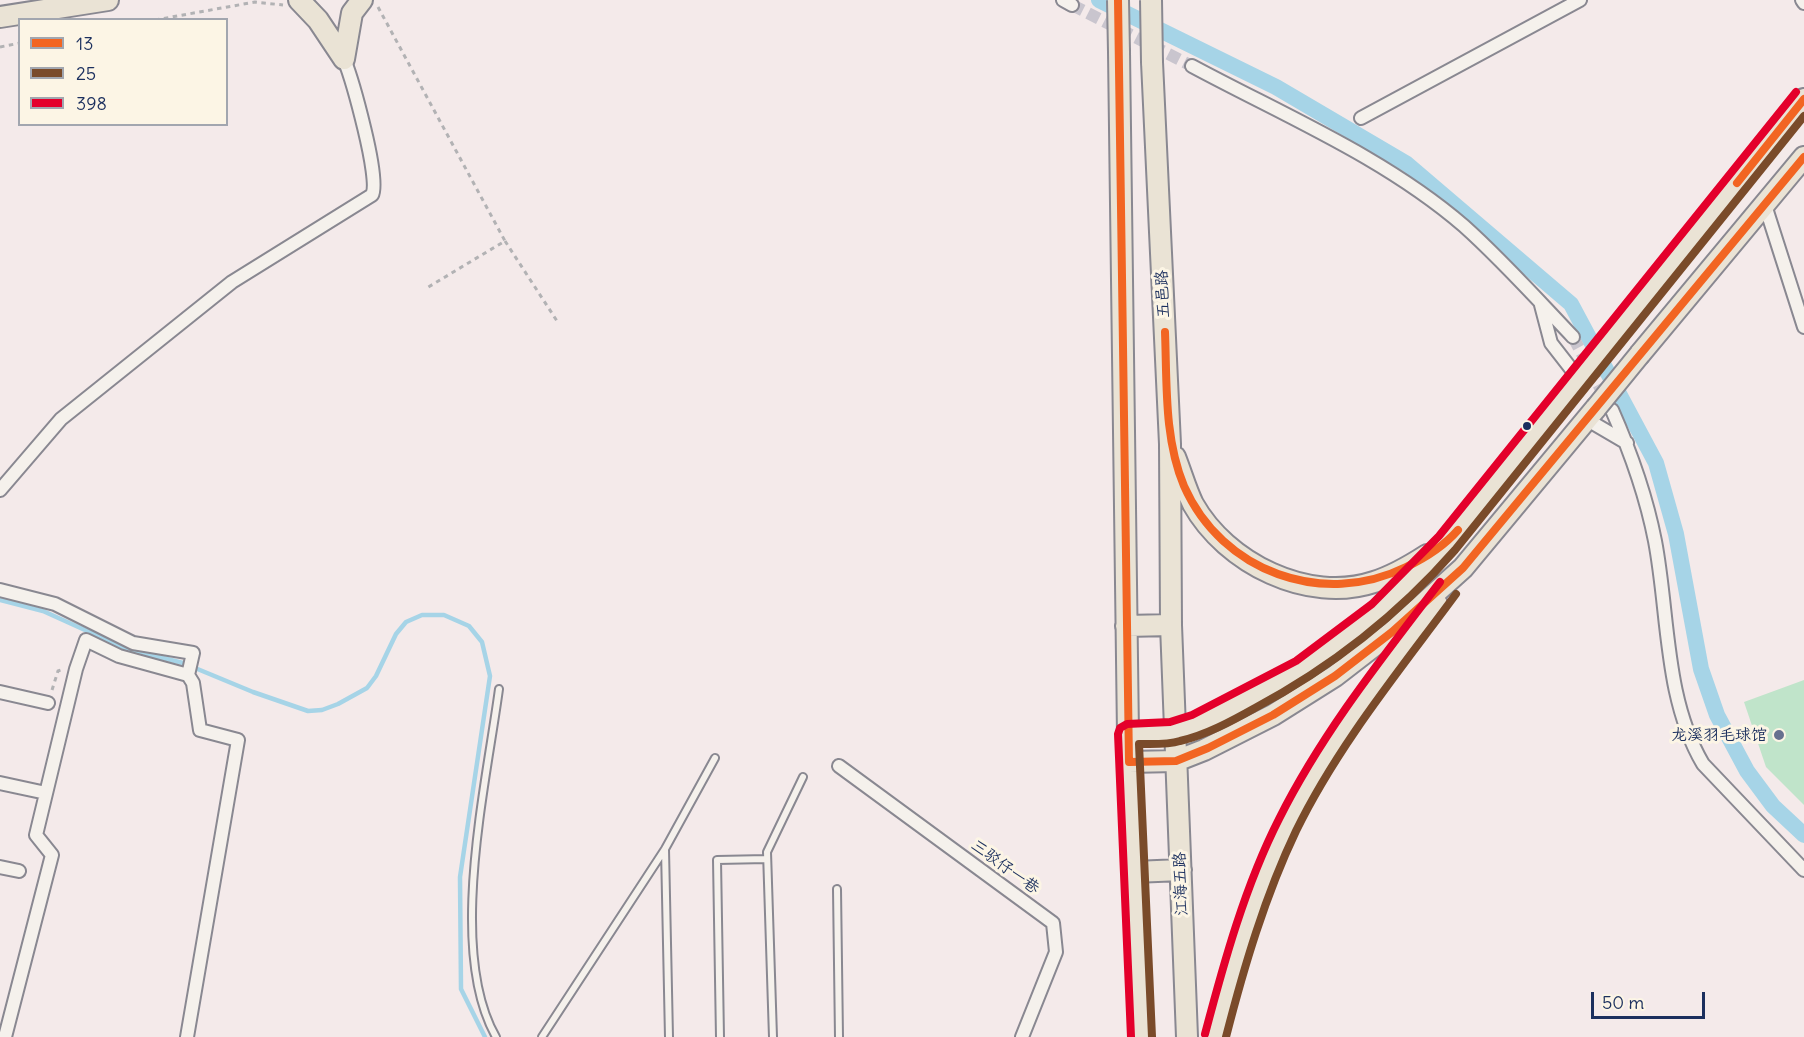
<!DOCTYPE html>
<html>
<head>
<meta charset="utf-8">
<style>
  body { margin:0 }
  #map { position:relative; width:1804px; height:1037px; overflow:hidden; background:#f4eaea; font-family:Delius,sans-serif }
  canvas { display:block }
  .legend { position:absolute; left:18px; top:18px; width:210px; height:108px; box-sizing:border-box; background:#fcf5e5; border:2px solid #a2a6af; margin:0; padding:8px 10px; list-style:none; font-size:18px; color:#1b2f5e }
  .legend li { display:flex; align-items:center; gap:12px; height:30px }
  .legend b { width:30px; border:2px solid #a2a6af }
  .scale { position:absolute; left:1591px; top:992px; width:114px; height:27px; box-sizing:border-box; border:3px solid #1b2f5e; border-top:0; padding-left:8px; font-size:18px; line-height:21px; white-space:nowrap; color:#1b2f5e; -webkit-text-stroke:4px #fcf5e5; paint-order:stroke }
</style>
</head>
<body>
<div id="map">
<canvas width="1804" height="1037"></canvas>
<ul class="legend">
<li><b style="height:8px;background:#f26522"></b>13</li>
<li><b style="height:8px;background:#7a4b2a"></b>25</li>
<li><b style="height:8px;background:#e4002b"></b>398</li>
</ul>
<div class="scale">50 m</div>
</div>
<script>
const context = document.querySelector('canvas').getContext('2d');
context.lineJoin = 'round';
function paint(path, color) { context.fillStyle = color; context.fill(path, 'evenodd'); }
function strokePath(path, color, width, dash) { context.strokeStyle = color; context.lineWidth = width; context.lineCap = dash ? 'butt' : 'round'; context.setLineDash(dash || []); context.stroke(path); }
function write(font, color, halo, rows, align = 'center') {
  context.font = font + ' Delius,"LXGW WenKai TC",sans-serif'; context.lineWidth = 6; context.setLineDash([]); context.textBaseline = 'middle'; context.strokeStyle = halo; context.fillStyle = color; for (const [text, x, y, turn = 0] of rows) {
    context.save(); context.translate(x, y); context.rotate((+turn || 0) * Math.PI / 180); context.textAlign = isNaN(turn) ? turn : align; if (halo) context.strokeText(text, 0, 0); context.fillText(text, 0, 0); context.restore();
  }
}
const green = new Path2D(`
  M1804,680V805L1766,767L1744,702Z`);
const stream = new Path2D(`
  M0,600L43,611L127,649L183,663L253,692L308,711L322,710L338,704L367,688L376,676L396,634L406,622L422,615H444L469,626L482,642L490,676L460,877L461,989L485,1037`);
const canal = new Path2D(`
  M1099,0L1276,87L1407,164L1571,304L1656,463L1676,534L1701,669L1717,715L1747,771L1773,806L1804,835`);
const minorTunnel = new Path2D(`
  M1072,5L1192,66
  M1573,337L1607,401`);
const path = new Path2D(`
  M378,7L505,241L425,289
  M155,20L255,2L283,5
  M0,47L20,43
  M505,241L557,321
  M52,690L58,671L64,669`);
const service = new Path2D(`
  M665,849L669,1037
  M837,889L839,1037
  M496,1037C447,951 486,786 499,689
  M542,1037L665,849L715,758
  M720,1037L717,860L767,859
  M773,1037L767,852L803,777`);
const minor = new Path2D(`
  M1063,0L1072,5
  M1802,0L1804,3
  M1192,66C1283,115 1384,157 1464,226C1502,260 1537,299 1573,337
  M1361,118L1580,0
  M1765,205L1804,327
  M1541,305L1551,343L1579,379
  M1612,410C1631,453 1646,495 1655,541C1669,614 1664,698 1703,764L1804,870
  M1586,419L1627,443
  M0,490L61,419L232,282L372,195C381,180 352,79 344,59
  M0,590L55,604L133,643L193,653L188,675
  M0,692L48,703
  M839,766L1053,923L1056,952L1022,1037
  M0,783L46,793
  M0,867L19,871
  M5,1037L52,855L36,835L76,669L86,640L119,656L188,675L193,683L200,730L238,740L187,1037`);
const primary = new Path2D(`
  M299,0L318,20L344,59
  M0,17L108,0
  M1119,52L1128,734L1142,1037
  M344,59L352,13L362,0
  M1152,62L1170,444L1171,625L1187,1037
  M1622,325L1804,99
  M1640,354L1804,157
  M1175,457C1181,472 1186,490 1193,504C1226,563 1308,604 1374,582C1393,576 1410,566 1427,555
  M1126,626L1171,625
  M1128,734L1175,732L1204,722L1318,660L1376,617L1427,568L1579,379
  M1129,762L1176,761L1204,750L1273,715L1335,676L1392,632L1463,568L1596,408
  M1134,872L1181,870
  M1215,1037C1233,966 1256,894 1287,827C1325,746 1384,674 1437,604`);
const primaryBridge = new Path2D(`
  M1118,0L1119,52
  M1151,0L1152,62
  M1579,379L1622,325
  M1596,408L1640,354`);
const bus1 = new Path2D(`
  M1118,0L1129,762L1176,761L1208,748L1273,715L1335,676L1392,632L1463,568L1804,157
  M1737,183L1804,99
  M1165,332C1167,383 1164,438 1184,486C1222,572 1323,608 1406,567C1425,558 1444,546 1458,530`);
const bus2 = new Path2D(`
  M1152,1037L1139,744C1153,744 1167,745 1180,741C1206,735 1232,721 1255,708C1332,667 1398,615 1455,550L1804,116
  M1226,1037C1244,967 1265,896 1296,831C1338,745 1400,670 1456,594`);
const bus3 = new Path2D(`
  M1205,1034C1224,962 1245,886 1279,819C1322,733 1382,658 1440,582
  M1131,1037L1118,734L1120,728L1127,724L1170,722L1192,715L1296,661L1372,604L1439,536L1796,92`);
const markers = [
  [1527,426,5,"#1b2f5e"],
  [1779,735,6,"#67708f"]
];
const streetNames = [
  ["五邑路",1163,294,-93],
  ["三驳仔一巷",1005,867,36],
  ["江海五路",1181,884,-92]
];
const poiNames = [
  ["龙溪羽毛球馆",1767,735]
];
paint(green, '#c0e4ca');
strokePath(stream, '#a6d4e7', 4.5);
strokePath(canal, '#a6d4e7', 16);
strokePath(minorTunnel, '#c9c5ce', 12, [12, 6]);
strokePath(service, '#898891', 10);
strokePath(minor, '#898891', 16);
strokePath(primary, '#898891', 24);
strokePath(path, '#b2b2b4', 3, [4.5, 4.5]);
strokePath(service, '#f5f1ec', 6);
strokePath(minor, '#f5f1ec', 12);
strokePath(primary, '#eae3d5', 20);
strokePath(primaryBridge, '#898891', 24, []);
strokePath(primaryBridge, '#eae3d5', 20);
strokePath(bus1, '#f26522', 8);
strokePath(bus2, '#7a4b2a', 8);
strokePath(bus3, '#e4002b', 8);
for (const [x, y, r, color] of markers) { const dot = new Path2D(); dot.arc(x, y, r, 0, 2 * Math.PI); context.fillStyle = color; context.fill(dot); strokePath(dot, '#fcf5e5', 2); }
write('16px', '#1b2f5e', '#fcf5e5', streetNames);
write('16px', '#1b2f5e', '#fcf5e5', poiNames, 'right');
</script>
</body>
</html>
